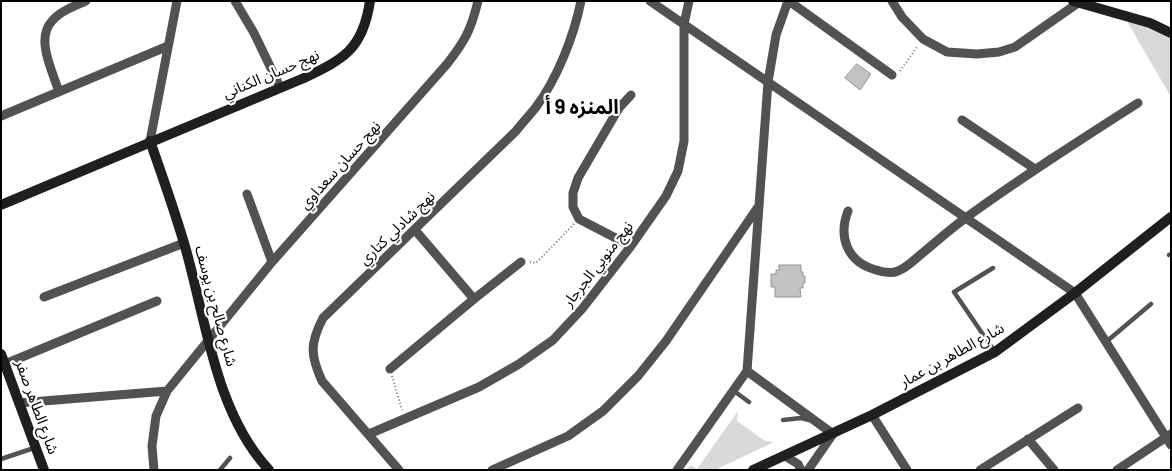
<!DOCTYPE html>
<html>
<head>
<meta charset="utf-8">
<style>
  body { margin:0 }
  #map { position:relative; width:1172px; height:471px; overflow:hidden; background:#fff; font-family:Barlow,sans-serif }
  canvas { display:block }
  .frame { position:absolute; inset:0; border:2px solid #000; pointer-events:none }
</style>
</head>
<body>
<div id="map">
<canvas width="1172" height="471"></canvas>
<div class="frame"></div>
</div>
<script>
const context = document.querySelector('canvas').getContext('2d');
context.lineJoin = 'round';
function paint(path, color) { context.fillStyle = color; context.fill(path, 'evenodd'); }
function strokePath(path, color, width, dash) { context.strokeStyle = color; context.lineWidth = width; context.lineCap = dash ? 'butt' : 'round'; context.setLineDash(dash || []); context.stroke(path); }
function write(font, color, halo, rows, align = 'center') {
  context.font = font + ' Barlow,"Noto Sans Arabic",sans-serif'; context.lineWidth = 4.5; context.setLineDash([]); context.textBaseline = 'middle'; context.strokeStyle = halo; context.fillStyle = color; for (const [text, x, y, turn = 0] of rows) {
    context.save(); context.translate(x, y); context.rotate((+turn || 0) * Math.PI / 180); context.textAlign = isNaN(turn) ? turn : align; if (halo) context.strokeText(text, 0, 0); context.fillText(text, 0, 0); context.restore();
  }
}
const green = new Path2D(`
  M1125,18L1148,25L1171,39V97Z
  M738,411L737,421L765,441L774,442L715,470H686L690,465L697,469Z`);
const building = new Path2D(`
  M857,64L871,74L860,90L845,78Z
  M779,265H801V272H803V276H805V283H803V288H800L801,297H775V287H771V274H776V270H779Z`);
const path = new Path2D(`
  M900,71L917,47
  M530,262L536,263L574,224
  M392,376L402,410`);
const lane = new Path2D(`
  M1169,255L1171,254
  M993,268L954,292L995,352
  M1106,342L1151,304
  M734,391L749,402
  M783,420L801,418L809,420
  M1,459L34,448
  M220,470L230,458`);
const street = new Path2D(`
  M235,1L254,33L280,87
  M650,1L1075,293L1171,445
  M789,1L892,75
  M892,1L902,17L923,39L947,52L977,54L999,52L1015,47L1078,3
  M59,92C53,72 35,39 52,21C60,11 75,6 86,1
  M1,116L168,46
  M962,120L1035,169
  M150,141L177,1
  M247,194L272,262
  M848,211C838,237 847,262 876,270C882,272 891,274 898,271C906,268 913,261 919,256C935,243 950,229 967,217C1022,177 1080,140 1138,103
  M415,230L474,299
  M631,246L579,219L573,207V193L578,178L619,108L631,95
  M44,297L184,243
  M5,364L157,301
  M390,369L474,299L521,262
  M747,371L833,434L808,470
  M19,403L167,391
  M872,415L907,470
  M369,434L479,387L519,364L553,340L582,309L631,246L666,196L678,171L684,141V24L689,1
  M1028,439L1054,470
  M785,456L798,464L801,470
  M154,470L152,446L156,416L167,391L272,262L447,64C465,41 471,30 478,1
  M399,470L322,381C310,355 310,343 323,318L516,131C522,123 530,115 536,107C557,79 574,36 581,1
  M492,470L568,436L603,411L638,376L666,341L758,207
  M677,470L747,371L768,82L776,35L788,1
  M980,470L1078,408
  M1117,470L1171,434`);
const secondary = new Path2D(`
  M1073,1L1150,23L1171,33
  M150,141C162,175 174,209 184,243C206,317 214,411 269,470
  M1,205L304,78C344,59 363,49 370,1
  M1,354L44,470
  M753,470L872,415L995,352L1075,293L1171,217`);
const streetNames = [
  ["نهج حسان الكناني",271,74,-23],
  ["نهج حسان سعداوي",340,165,-48],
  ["نهج شادلي كتاري",397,228,-44],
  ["نهج منوبي الجرجار",598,264,-52],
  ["شارع صالح بن يوسف",216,306,75],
  ["شارع الطاهر بن عمار",952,355,-29],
  ["شارع الطاهر صفر",37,407,70]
];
const districtNames = [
  ["المنزه 9 أ",582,107]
];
paint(green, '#d9d9d9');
paint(building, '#c2c2c2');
strokePath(building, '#969696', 1);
strokePath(path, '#747474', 2, [1, 2.5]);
strokePath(lane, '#525252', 4.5);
strokePath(street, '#525252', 9);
strokePath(secondary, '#1f1f1f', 10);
write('15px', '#000', '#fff', streetNames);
write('bold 20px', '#000', '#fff', districtNames);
</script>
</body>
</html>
